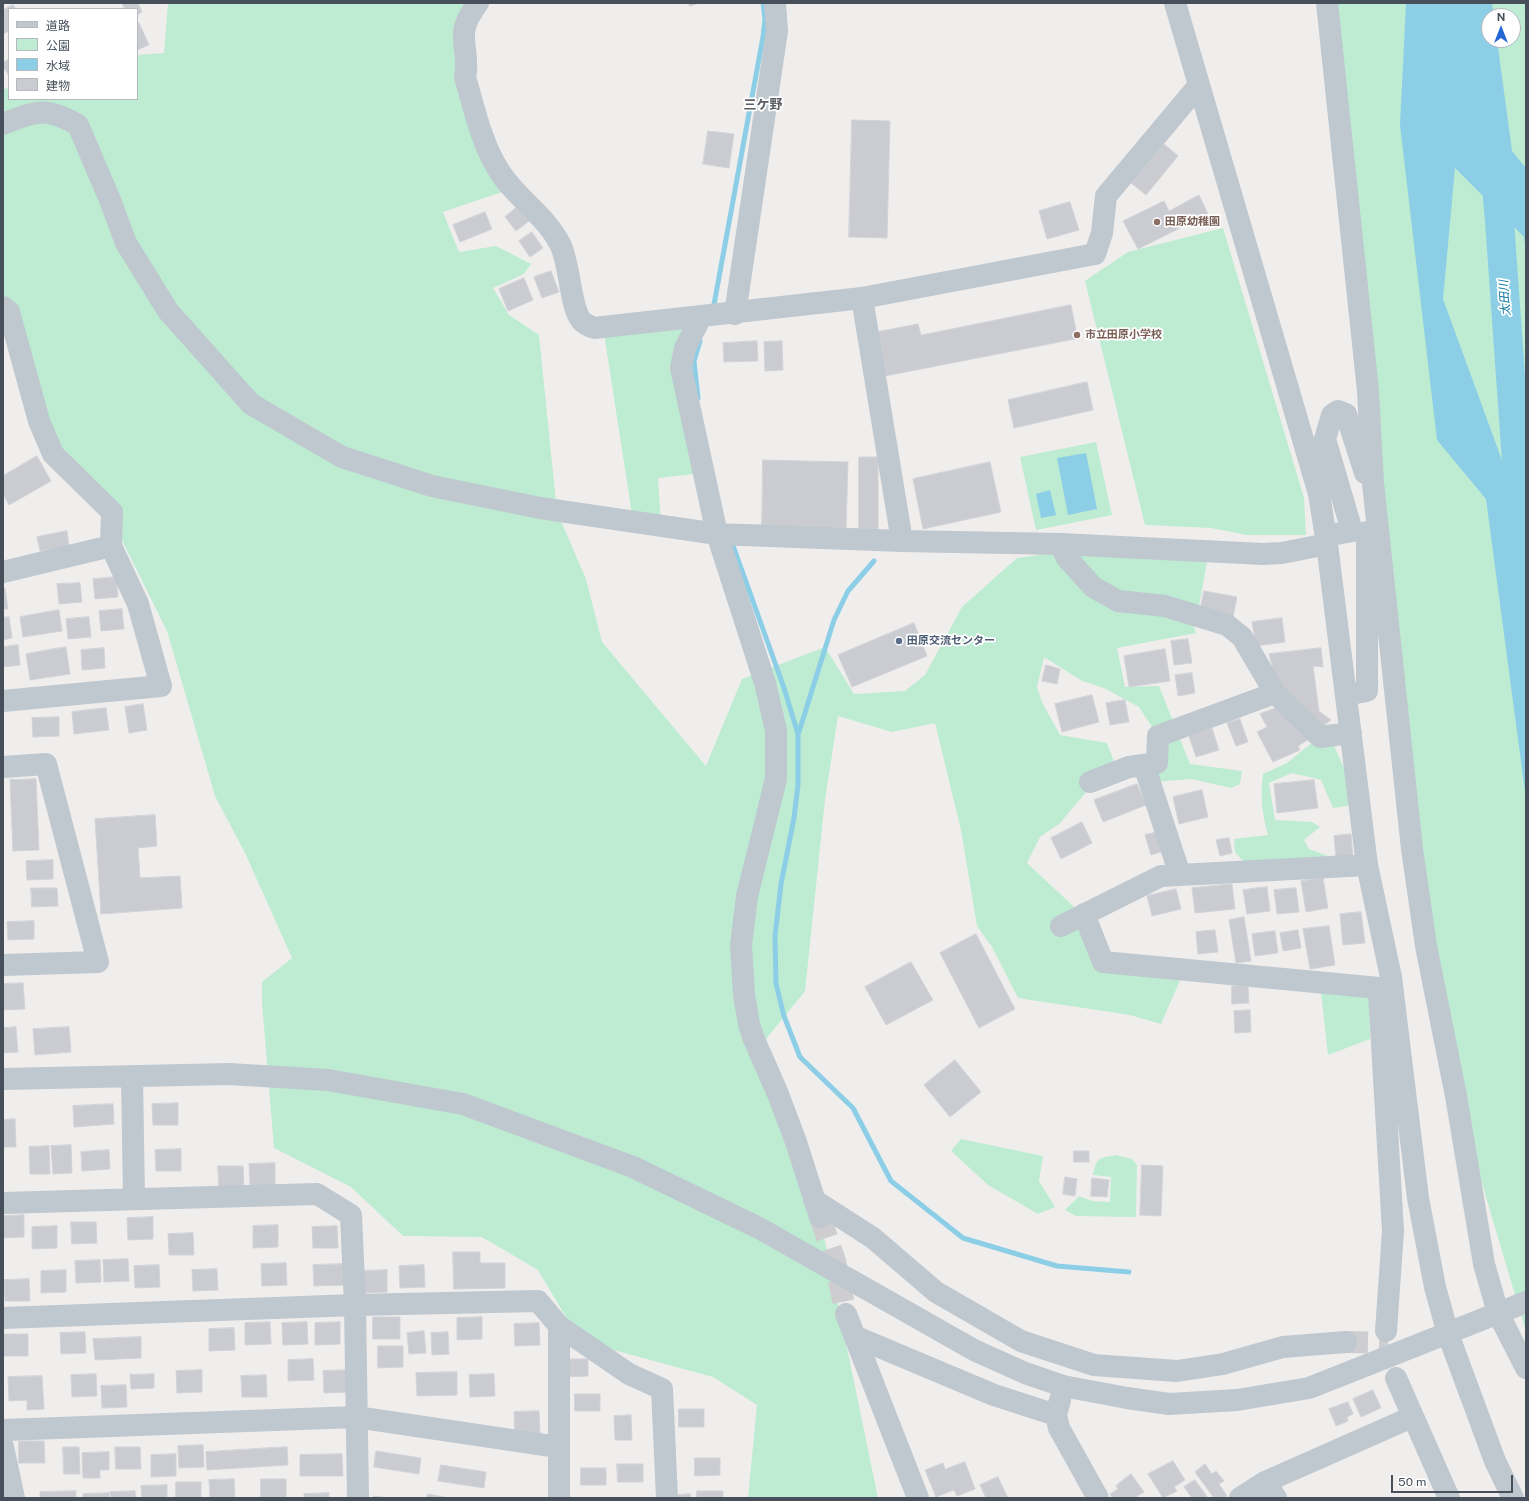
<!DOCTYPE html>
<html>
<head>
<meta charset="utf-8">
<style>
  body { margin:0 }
  #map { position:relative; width:1529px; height:1501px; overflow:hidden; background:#f0eeed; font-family:"Public Sans","Noto Sans JP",sans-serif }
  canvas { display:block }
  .frame { position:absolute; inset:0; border:4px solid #47505a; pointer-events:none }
  .legend { position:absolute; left:8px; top:8px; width:130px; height:92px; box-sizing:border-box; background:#fff; border:1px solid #b5b9bd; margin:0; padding:5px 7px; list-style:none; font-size:12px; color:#47505a }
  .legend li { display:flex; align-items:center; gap:8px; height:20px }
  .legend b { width:20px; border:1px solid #b5b9bd }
  .north { position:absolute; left:1481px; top:8px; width:40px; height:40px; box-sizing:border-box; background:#fff; border:1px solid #b5b9bd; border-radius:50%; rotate:0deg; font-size:11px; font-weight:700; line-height:16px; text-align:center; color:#47505a }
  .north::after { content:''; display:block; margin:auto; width:14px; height:18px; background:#2366d5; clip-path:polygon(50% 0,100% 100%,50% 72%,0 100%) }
  .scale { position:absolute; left:1391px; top:1475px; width:122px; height:18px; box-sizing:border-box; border:2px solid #47505a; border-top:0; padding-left:5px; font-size:12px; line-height:14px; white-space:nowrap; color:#47505a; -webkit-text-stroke:3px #fff; paint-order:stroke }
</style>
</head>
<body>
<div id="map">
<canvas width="1529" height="1501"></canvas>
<div class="frame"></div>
<ul class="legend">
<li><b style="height:5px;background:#bfc7cf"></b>道路</li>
<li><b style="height:11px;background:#bdecd2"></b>公園</li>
<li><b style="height:11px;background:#8dcee7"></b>水域</li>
<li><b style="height:11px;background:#caccd2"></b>建物</li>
</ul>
<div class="north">N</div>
<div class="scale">50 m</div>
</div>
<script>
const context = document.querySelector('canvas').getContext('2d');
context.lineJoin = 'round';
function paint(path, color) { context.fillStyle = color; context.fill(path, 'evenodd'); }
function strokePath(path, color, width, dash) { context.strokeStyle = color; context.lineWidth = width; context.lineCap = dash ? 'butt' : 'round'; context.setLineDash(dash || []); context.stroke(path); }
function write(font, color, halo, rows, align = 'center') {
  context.font = font + ' "Public Sans","Noto Sans JP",sans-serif'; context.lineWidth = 3.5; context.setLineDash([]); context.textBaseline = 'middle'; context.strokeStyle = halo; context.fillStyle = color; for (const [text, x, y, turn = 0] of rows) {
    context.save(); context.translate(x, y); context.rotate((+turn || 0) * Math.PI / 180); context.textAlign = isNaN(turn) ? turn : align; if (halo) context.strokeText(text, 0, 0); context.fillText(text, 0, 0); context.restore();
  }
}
const green = new Path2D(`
  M168,3H476L465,77L514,188L443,212L459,252L496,246L531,264L524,274L493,288L509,315L539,335L557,512L586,579L602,642L706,766L742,679L825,647L854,694L905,691L925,675L962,607L1017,558L1053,553L1208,556L1197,617L1190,615L1196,633L1117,648L1125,687L1159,686L1190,764L1242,771L1240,784L1231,788L1191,779L1154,782L1158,736L1139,707L1104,688L1082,681L1044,657L1037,687L1042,702L1060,735L1107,743L1118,772L1092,785L1060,823L1040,837L1027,863L1086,918L1103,962L1181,978L1161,1024L1130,1015L1018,998L992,947L977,926L961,830L935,723L892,732L838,716L825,800L805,991L758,1049L820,1217L878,1498H748L757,1405L713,1377L580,1341L538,1270L482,1237L403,1236L351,1187L274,1148L262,1002V982L292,958L245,853L215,796L167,631L104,504L45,436L3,296V89L9,88V99H137V55L164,53Z
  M1329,3H1526V1332L1456,1096L1413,857ZM1489,16H1513V40H1489Z
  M1223,228L1304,498L1306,535H1247L1211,528L1145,525L1085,281L1128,252Z
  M698,324L683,361L703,473L658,478L661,525L633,521L603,327Z
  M1096,442L1112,515L1036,530L1020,457Z
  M1331,739L1360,804L1333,808L1321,780L1292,773L1269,783L1275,820L1312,822L1320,827L1304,840L1309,849L1328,856L1327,867L1250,869L1235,852L1234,839L1268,835C1262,814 1260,795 1263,774L1287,763L1313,742Z
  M1321,992L1369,997L1370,1039L1328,1055Z
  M961,1139L1043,1156L1039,1181L1055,1207L1038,1214L988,1185L951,1151Z
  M1116,1155L1132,1159L1137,1165L1136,1217L1076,1216L1065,1210L1079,1196L1092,1201L1110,1202L1111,1177L1093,1175C1096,1157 1100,1158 1116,1155Z`);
const water = new Path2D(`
  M1406,3H1492L1494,16H1489V40H1497L1512,151L1526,168V256L1524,237L1455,168L1443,299L1526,526V799L1486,499L1437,440L1400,125Z
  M1086,453L1097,509L1068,515L1057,458Z
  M1050,490L1056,515L1041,518L1036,494Z`);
const stream = new Path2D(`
  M713,310L763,37L765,19L763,3
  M698,398L694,361L700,341
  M731,540L783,685L798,734
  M874,561L848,591L834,620L798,735V785L794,818L781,884L775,936L776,984L784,1016L800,1057L853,1108L891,1181L963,1238L1057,1266L1129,1272`);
const river = new Path2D(`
  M1495,173L1499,214L1526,594`);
const building = new Path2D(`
  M122,3H138L142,12L137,15V9H125Z
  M689,3H700L690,6Z
  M13,5L16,9H9V31L3,34V10Z
  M139,23L149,45L137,50V24Z
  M9,59V76L3,66V63Z
  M852,120L890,121L887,238L849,237Z
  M708,131L734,134L729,168L703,164Z
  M1164,144L1178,156L1146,195L1131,183Z
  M1199,195L1208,214L1138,249L1123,221L1164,201L1169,211Z
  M1070,202L1079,230L1047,239L1039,211Z
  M517,207L529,221L516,231L505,217Z
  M485,212L492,229L460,242L453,225Z
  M532,232L543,248L530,257L519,241Z
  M551,271L559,292L542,298L534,277Z
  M524,278L533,300L508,311L499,289Z
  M1071,305L1077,335L1080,338L885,376L876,332L918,324L921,335Z
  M757,341L758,361L724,362L723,343Z
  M782,341L783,370L765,371L764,342Z
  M1087,382L1093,410L1014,428L1008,400Z
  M37,456L51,481L9,505L3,494V476Z
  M859,457H878V529H859Z
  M763,460L848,462L846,528L762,526Z
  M990,462L1001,512L923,529L913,479Z
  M67,531L69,546L40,551L37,537Z
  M116,577L118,597L95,599L93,579Z
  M80,583L82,602L59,604L57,584Z
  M3,588H5L8,609H3Z
  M1204,591L1237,597L1233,617L1200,612Z
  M122,609L124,629L101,631L99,611Z
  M59,610L62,631L23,637L20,617Z
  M9,617L12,638L3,640V618Z
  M89,617L91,637L68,639L66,619Z
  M1282,618L1285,642L1256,646L1252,622Z
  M914,623L927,656L852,687L838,655Z
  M1188,639L1192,663L1174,665L1171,641Z
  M18,645L20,665L3,667V647Z
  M66,647L70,674L30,680L26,654Z
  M104,648L105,668L82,670L81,650Z
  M1321,648L1323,667L1313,666L1319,711L1331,720L1319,729L1278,687L1269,654Z
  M1165,649L1170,681L1129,687L1124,656Z
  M1046,665L1060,669L1057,684L1042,681Z
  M1192,673L1195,693L1178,696L1175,675Z
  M1092,695L1099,722L1062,732L1055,704Z
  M1125,700L1129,722L1110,725L1106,703Z
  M143,704L147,730L129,733L125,707Z
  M1279,707L1309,739L1298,746L1300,750L1273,762L1257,732L1267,727L1260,714Z
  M106,708L109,730L74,734L72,712Z
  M59,717V736L33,737L32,718Z
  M1240,719L1248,742L1236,746L1227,723Z
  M1212,728L1219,750L1196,757L1189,736Z
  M36,779L39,850L13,851L10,780Z
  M1314,780L1318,808L1277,813L1274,784Z
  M1137,784L1146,805L1103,822L1094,800Z
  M1202,790L1208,817L1179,824L1173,797Z
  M155,815L157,846L138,848L140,878L180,876L182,908L101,914L95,819Z
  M1082,822L1092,843L1061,859L1051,838Z
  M1158,832L1164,851L1151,855L1145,835Z
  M1351,834L1353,857L1336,859L1334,836Z
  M1229,838L1232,853L1220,856L1216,840Z
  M53,860V879L27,880L26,861Z
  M1323,878L1328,908L1306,912L1301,881Z
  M1232,884L1235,909L1195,913L1192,888Z
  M1267,887L1270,911L1247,914L1243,890Z
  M31,888H57L58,906L32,907Z
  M1296,888L1299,912L1277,914L1274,890Z
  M1176,889L1181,909L1152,916L1147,896Z
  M1361,912L1365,943L1343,945L1340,914Z
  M1244,917L1251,961L1236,963L1229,920Z
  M34,921V939L8,940L7,922Z
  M1329,926L1335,965L1310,969L1303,929Z
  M1215,930L1218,952L1198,954L1196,932Z
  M1298,930L1301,948L1283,951L1280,933Z
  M1275,931L1278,953L1255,956L1252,934Z
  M976,934L1015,1009L979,1028L940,953Z
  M911,962L933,1000L886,1025L865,987Z
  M23,983L25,1009L3,1010V984Z
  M1232,986H1248L1249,1003L1232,1004Z
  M1250,1010L1251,1032L1235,1033L1234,1011Z
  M16,1027L18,1052L3,1053V1028Z
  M69,1027L71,1052L35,1055L33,1029Z
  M955,1060L981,1092L950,1117L924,1085Z
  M178,1103V1125H153L152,1104Z
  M113,1104L114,1124L74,1127L73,1106Z
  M15,1119L16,1147H3V1120Z
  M71,1145L72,1173L53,1174L51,1146Z
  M49,1146L50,1174H30L29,1147Z
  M181,1149V1171H156L155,1150Z
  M109,1150L110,1169L82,1171L81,1152Z
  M1074,1151H1089V1162H1074Z
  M275,1163V1185L250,1186L249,1164Z
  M1142,1165L1163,1166L1161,1216L1140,1215Z
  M218,1166H243L244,1187L219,1188Z
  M1065,1177L1077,1179L1075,1196L1063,1194Z
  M1092,1178L1109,1180L1107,1197L1091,1196Z
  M24,1215V1237L3,1238V1216Z
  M153,1217V1239L128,1240L127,1218Z
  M71,1222H96L97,1243L72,1244Z
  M278,1225V1247L253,1248V1226Z
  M57,1226V1248L32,1249V1227Z
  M337,1226L338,1248H313L312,1227Z
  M193,1233L194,1255H169L168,1234Z
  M453,1252H480V1263H505V1288L454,1289Z
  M128,1259L129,1281L104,1282L103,1260Z
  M100,1260L101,1282L76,1283L75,1261Z
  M286,1263L287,1285L262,1286L261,1264Z
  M343,1264L344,1285L314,1286L313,1265Z
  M159,1265L160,1287L135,1288L134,1266Z
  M424,1265L425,1287L400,1288L399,1266Z
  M217,1269L218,1290L193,1291L192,1270Z
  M66,1270V1292L41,1293V1271Z
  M387,1270V1292L362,1293L361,1271Z
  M29,1279L30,1301H5L4,1280Z
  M373,1317H400V1339H373Z
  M482,1317V1339L457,1340V1318Z
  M270,1322L271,1344L245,1345V1323Z
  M307,1322L308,1344L283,1345L282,1323Z
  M340,1322V1344L315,1345V1323Z
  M539,1323L540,1345L515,1346L514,1324Z
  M234,1328L235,1350L209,1351V1329Z
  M424,1331L426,1353L409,1354L407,1333Z
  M85,1332L86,1353L61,1354L60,1333Z
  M448,1332L449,1354L432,1355L431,1333Z
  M3,1334H28V1356H3Z
  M141,1337V1358L95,1360L93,1339Z
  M378,1346H403V1367L378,1368Z
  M313,1359L314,1380L288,1381V1360Z
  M563,1359H588V1376L563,1377Z
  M202,1370V1392L177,1393L176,1371Z
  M348,1370L349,1392L324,1393L323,1371Z
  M457,1372V1395L417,1396L416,1373Z
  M96,1374L97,1396L72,1397L71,1375Z
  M154,1374V1388L131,1389L130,1375Z
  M494,1374L495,1396L470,1397L469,1375Z
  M266,1375L267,1397H242L241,1376Z
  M42,1376L44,1409L27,1410V1400L9,1401L8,1377Z
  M126,1385L127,1407L102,1408L101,1386Z
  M1373,1390L1381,1408L1361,1417L1353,1399Z
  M575,1394H600V1411H575Z
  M1348,1402L1353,1414L1347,1417L1348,1421L1336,1426L1329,1409Z
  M679,1409H704V1427H679Z
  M539,1411L540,1433L515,1434L514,1412Z
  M631,1415L632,1440H615L614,1416Z
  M19,1441H44L45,1463H19Z
  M203,1445L204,1467L179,1468L178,1446Z
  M63,1447H79L80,1474H64Z
  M115,1447H140L141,1469H116Z
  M287,1447L288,1465L207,1470L206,1452Z
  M376,1451L421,1458L419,1474L374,1467Z
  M109,1452V1470H100V1478H83L82,1453Z
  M176,1454V1476L151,1477V1455Z
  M342,1454L343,1476H300V1455Z
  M695,1458H720V1475L695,1476Z
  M1173,1461L1185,1480L1174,1487L1177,1491L1163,1498L1148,1474Z
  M965,1462L975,1489L957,1496L954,1490L936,1497L925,1470L943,1463L945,1469Z
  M617,1464H643V1482H618Z
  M1205,1464L1212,1474L1216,1471L1224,1481L1219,1484L1227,1496L1224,1498H1214L1195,1472Z
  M441,1465L486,1472L484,1488L438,1481Z
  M581,1468H606V1485H581Z
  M1131,1474L1144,1492L1134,1498H1113L1110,1494L1118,1489L1116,1486Z
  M998,1477L1008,1498H986L980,1485Z
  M234,1479L235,1498H210L209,1480Z
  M261,1479H286V1498H261Z
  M1195,1480L1208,1498H1192L1184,1487Z
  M176,1482H201V1498H176Z
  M167,1485V1498H142L141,1486Z
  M76,1491V1498H40V1492Z
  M135,1491L136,1498H111L110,1492Z
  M697,1491H723V1498H697Z
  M109,1493V1498H83V1494Z
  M329,1493V1498H304V1494Z
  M428,1494L449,1498H427Z
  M690,1494L691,1498H676V1495Z
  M374,1496L390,1498H374Z`);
const minorTunnel = new Path2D(`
  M820,1217L835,1261L846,1314
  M1346,1342L1388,1343`);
const minor = new Path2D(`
  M478,3C472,11 465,22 464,32C463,48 469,60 465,77C474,107 481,142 498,169C514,197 545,214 560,244C570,263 570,307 581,320C583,324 590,326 594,328L862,298L1095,254L1102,233L1106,196L1199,85
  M1175,3L1319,494L1327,544L1367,865L1391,977L1418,1198L1435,1287L1448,1334L1495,1461L1513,1498
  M1327,3L1368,391L1373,483L1412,849L1426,946L1456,1096L1484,1264L1498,1313L1526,1368
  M3,124C36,111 46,106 78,125L110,200L126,243L168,311L251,404L342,457L432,486L540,508L717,534L902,541L1060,544L1263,554L1282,553L1327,544
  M862,298L902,541
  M3,307L9,312L39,421L53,454L112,512L111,546L138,604L161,686L3,701
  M735,314L777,31L775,3
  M701,317L685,348L681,368L717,534L765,683L776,730V779L747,896L741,945L744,995L749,1024L753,1037L778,1094L796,1142L820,1217
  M1326,536L1352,531L1325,439L1332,415L1338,411L1346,414L1365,473
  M1060,544L1067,558L1093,587L1118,601L1165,606L1227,625L1242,637L1275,693L1320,737L1351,733
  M3,572L111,546
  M1346,695L1367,691V532
  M1144,765L1180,875
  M3,767L46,764L98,962L3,965
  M1090,782L1129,767L1157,763L1158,736L1275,693
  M1084,914L1103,962L1379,988
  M1061,926L1161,876L1367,865
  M1379,993L1393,1231L1386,1331
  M132,1076L134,1199
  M3,1079L229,1074L328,1080L463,1104L633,1167L759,1228L974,1350L1025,1373L1063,1386L1127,1398L1169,1404L1237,1400L1309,1388L1526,1302
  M814,1200L873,1238L936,1292L1021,1341L1094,1365L1177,1371L1223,1364L1283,1347L1346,1342
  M3,1203L317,1194L351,1215L355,1305L358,1498
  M846,1314L918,1498
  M3,1318L355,1305L538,1301L559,1326L629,1374L662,1389L667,1498
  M559,1326V1498
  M856,1337L994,1395L1056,1415
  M1396,1378L1449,1498
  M1060,1400L1056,1415L1059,1428L1098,1498
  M3,1430L356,1417L558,1447
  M3,1447L14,1498
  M1265,1482L1276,1498
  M1240,1498L1265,1482L1412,1417`);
const markers = [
  [1157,222,4,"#8d6e63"],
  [1077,335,4,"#8d6e63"],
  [899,641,4,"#5c6f8a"]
];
const educationNames = [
  ["田原幼稚園",1165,222],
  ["市立田原小学校",1085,335]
];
const serviceNames = [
  ["田原交流センター",907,641]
];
const waterNames = [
  ["太田川",1505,298,-94]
];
const quarterNames = [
  ["三ケ野",763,105]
];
paint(green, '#bdecd2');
paint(water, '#8dcee7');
strokePath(stream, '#8dcee7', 5);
strokePath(river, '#8dcee7', 29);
paint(building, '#caccd2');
strokePath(building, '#d2d3d9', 1);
strokePath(minorTunnel, '#ceced0', 22, [22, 11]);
strokePath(minor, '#bfc7cf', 22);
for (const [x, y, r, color] of markers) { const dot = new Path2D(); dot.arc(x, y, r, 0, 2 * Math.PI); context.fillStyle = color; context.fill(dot); strokePath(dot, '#fff', 1.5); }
write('bold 11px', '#785e54', '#fff', educationNames, 'left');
write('bold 11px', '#4e5e75', '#fff', serviceNames, 'left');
write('italic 12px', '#147aa0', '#fff', waterNames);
write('bold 13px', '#5a5d62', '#fff', quarterNames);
</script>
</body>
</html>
